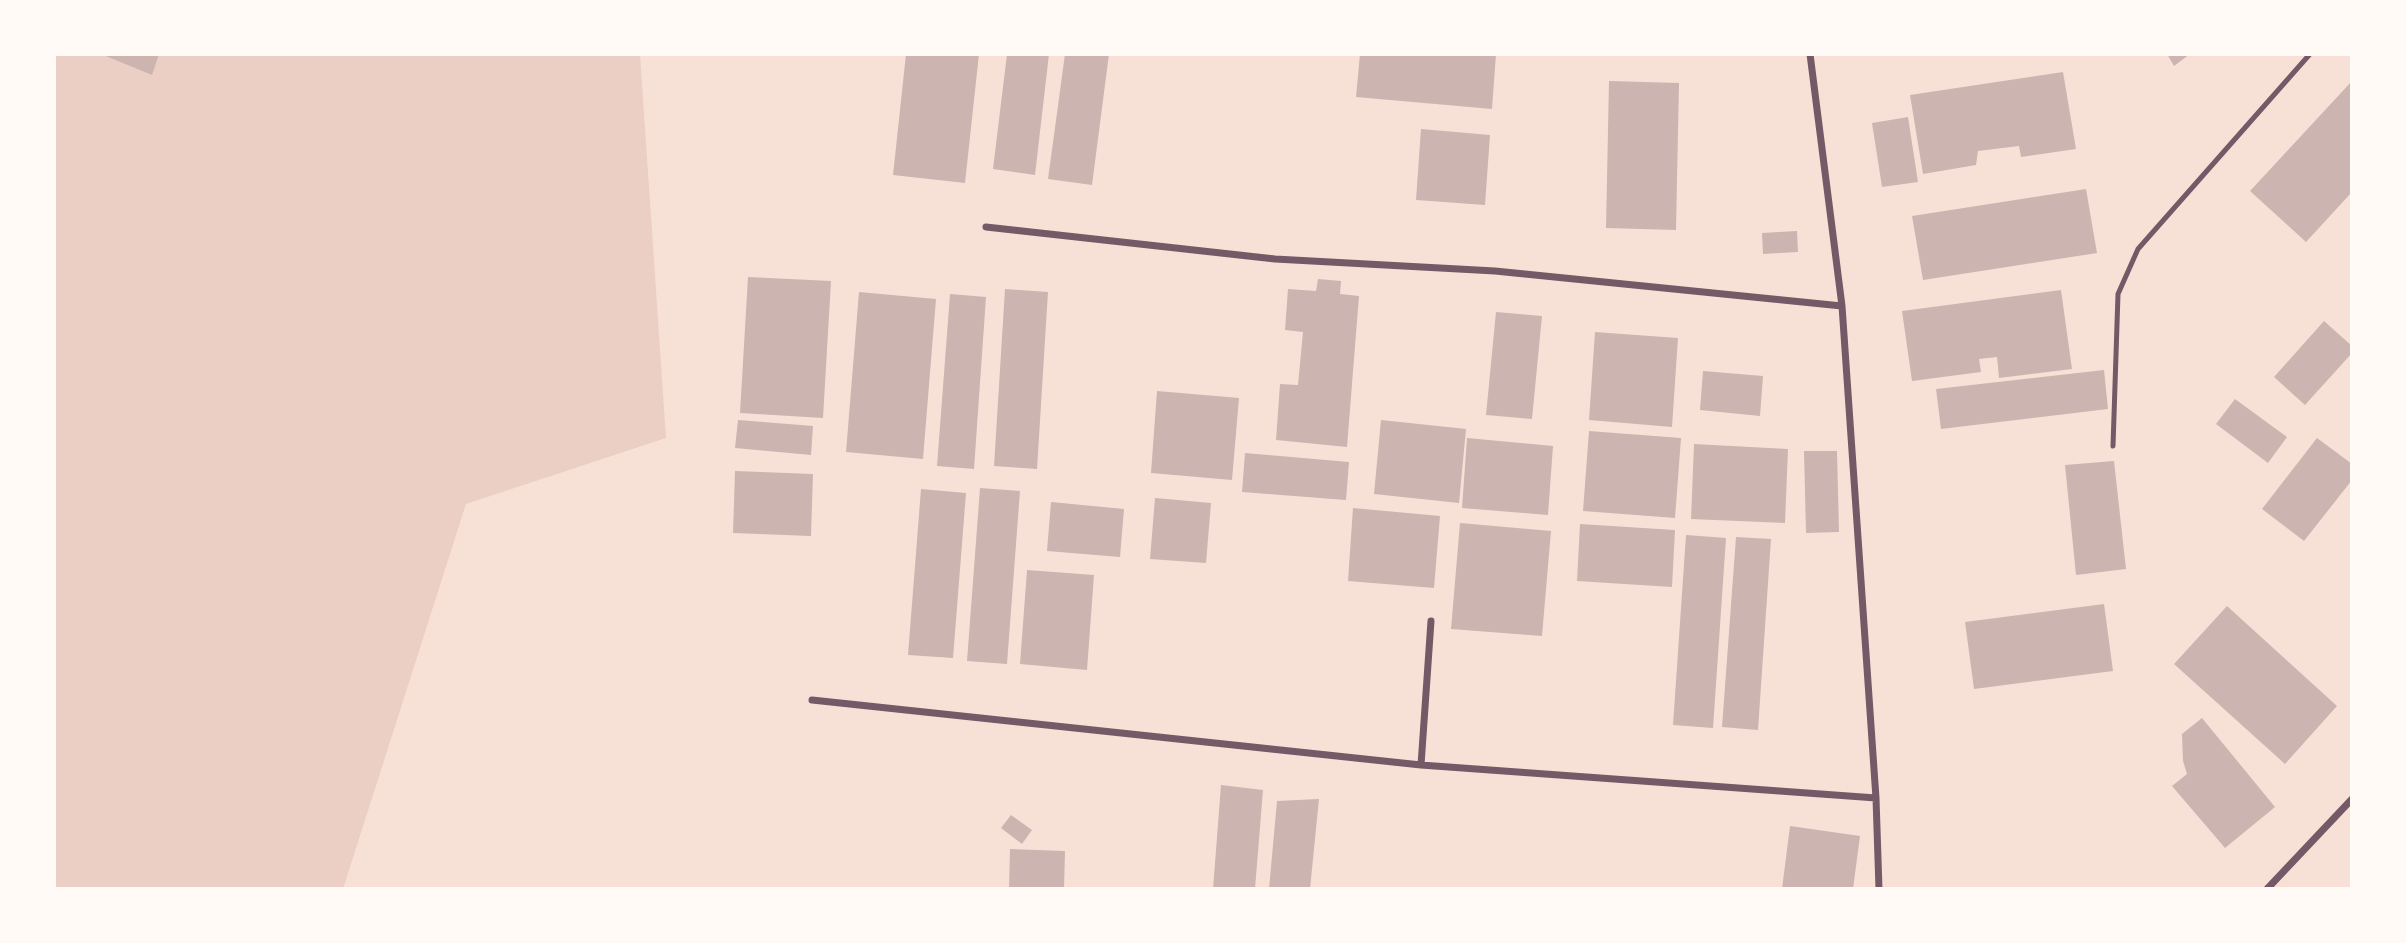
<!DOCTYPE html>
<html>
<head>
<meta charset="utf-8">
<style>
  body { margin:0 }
  #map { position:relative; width:2406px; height:943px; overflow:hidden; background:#f7e1d7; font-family:"DM Sans",sans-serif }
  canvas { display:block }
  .frame { position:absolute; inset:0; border:56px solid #fffaf5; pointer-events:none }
</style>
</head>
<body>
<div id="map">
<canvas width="2406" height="943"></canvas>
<div class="frame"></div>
</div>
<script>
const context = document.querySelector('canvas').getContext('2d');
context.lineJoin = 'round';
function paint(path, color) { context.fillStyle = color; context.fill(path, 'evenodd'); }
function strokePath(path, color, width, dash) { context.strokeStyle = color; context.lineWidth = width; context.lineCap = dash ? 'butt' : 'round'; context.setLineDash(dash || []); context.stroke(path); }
const green = new Path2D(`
  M54,54H640L666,438L466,504L343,889H54Z`);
const building = new Path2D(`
  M101,54H159L152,75Z
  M906,54H979L965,183L893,175Z
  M1007,54H1049L1035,175L993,169Z
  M1065,54H1109L1092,185L1048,179Z
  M1360,54H1496L1492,109L1356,97Z
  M2167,54H2190L2174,66Z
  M2063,72L2076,149L2021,157L2019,146L1978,151L1976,165L1923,174L1910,95Z
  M1609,81L1679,83L1676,230L1606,228Z
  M2352,81V192L2306,242L2250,191Z
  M1908,117L1918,182L1882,187L1872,123Z
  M1421,129L1490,135L1485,205L1416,200Z
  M2086,189L2097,253L1923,280L1912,216Z
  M1797,231L1798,252L1763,254L1762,233Z
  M748,277L831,281L823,418L740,413Z
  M1318,279L1341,281L1340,294L1359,296L1347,447L1276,440L1280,384L1298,385L1303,332L1285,330L1288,289L1316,291Z
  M1005,289L1048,292L1037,469L994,466Z
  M2061,290L2072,369L1999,378L1997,357L1979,359L1981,372L1912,381L1902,311Z
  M859,292L936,299L923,459L846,452Z
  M950,294L986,297L974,469L937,466Z
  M1496,312L1542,316L1532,419L1486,415Z
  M2324,321L2352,346V353L2305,405L2274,377Z
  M1595,332L1678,338L1672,427L1589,420Z
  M2104,370L2108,409L1941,429L1936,389Z
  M1703,371L1763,376L1760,416L1700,410Z
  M1157,391L1239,398L1232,480L1151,473Z
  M2235,399L2287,437L2268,463L2216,424Z
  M738,420L813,426L811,455L735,448Z
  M1381,420L1466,429L1459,503L1374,494Z
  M1589,431L1681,438L1675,518L1583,511Z
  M1467,438L1553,446L1548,515L1462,508Z
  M2317,438L2352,464V480L2304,541L2262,509Z
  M1694,444L1788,449L1785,523L1691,519Z
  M1804,451H1837L1839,532L1806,533Z
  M1245,453L1349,462L1346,500L1242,492Z
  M2114,461L2126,569L2076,575L2065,465Z
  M735,471L813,474L811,536L733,533Z
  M980,488L1020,491L1007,664L967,661Z
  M921,489L966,493L953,658L908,655Z
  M1155,498L1211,503L1206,563L1150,559Z
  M1051,502L1124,509L1120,557L1047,551Z
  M1353,508L1440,516L1434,588L1348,581Z
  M1460,523L1551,531L1542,636L1451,629Z
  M1580,524L1675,530L1672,587L1577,581Z
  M1686,535L1726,538L1713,728L1673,725Z
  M1736,537L1771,539L1758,730L1722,727Z
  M1027,570L1094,575L1087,670L1020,664Z
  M2104,604L2113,671L1974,689L1965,622Z
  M2227,606L2337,706L2285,764L2174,664Z
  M2202,718L2275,807L2225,848L2172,786L2187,774L2183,761L2182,734Z
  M1221,785L1263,790L1255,889H1213Z
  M1319,799L1310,889H1269L1277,801Z
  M1011,815L1032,830L1022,844L1001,828Z
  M1790,826L1860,836L1853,889H1782Z
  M1010,849L1065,851L1064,889H1009Z`);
const service = new Path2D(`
  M2113,446L2118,294L2138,249L2310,54`);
const minor = new Path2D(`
  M1810,54L1842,306L1876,798L1879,889
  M986,227L1275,259L1495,271L1842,306
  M812,700L1421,765L1876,798
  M1421,765L1431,621
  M2267,889L2352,799`);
paint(green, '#ebcfc5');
paint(building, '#ccb4b1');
strokePath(service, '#755966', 5);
strokePath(minor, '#755966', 7);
</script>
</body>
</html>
